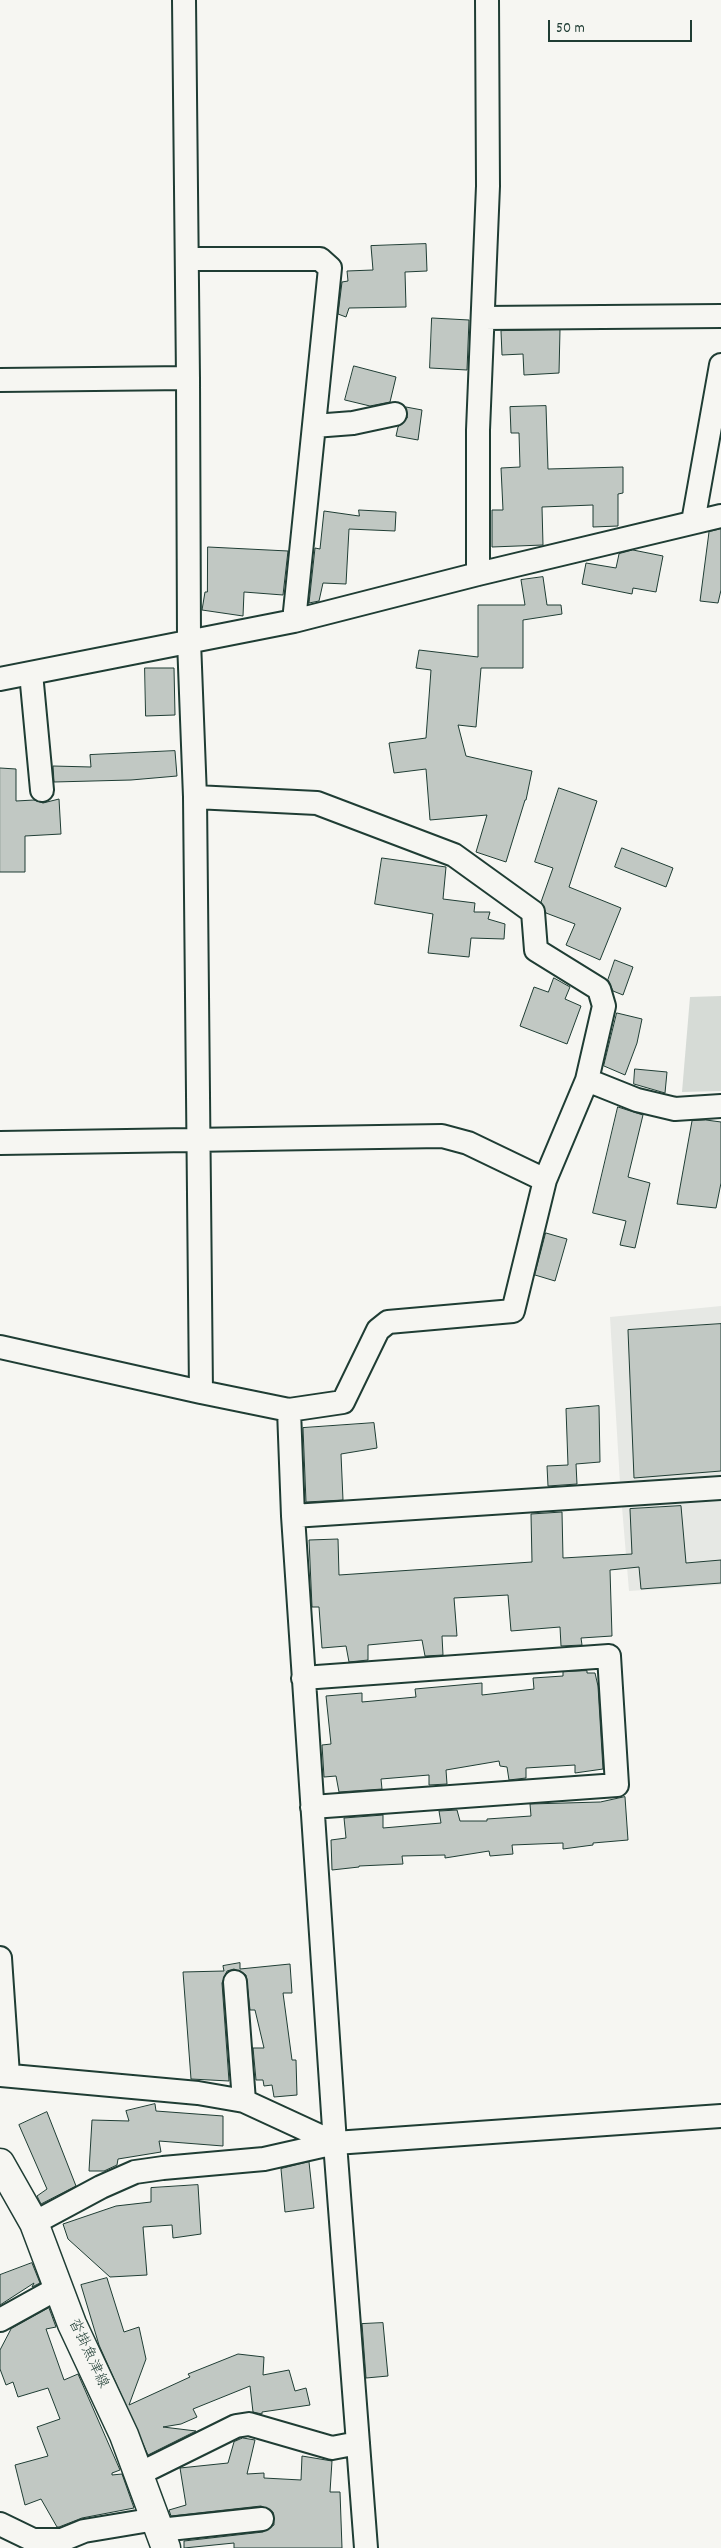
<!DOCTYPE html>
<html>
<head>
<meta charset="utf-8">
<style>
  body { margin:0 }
  #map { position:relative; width:721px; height:2548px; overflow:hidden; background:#f6f6f2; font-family:Dekko,sans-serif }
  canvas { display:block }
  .scale { position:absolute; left:548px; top:20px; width:144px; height:22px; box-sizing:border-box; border:2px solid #1f3d34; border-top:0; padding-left:6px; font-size:15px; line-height:18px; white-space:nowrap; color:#1f3d34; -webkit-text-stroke:4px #f6f6f2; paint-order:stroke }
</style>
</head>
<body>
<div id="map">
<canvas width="721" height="2548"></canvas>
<div class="scale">50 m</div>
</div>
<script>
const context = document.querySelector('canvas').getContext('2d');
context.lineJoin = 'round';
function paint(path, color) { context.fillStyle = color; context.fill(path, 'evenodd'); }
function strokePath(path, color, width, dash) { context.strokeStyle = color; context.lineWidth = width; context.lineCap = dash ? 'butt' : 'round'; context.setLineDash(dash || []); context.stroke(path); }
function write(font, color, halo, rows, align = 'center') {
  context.font = font + ' Dekko,"Klee One",sans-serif'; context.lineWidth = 5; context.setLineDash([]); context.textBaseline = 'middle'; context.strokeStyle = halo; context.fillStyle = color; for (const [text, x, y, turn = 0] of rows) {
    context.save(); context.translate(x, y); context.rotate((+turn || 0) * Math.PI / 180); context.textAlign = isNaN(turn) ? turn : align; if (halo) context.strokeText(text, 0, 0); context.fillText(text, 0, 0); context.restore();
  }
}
const built = new Path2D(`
  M721,1306V1585L629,1591L620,1483L610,1317Z`);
const green = new Path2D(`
  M721,996V1091L682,1092L690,997Z`);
const building = new Path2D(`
  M426,244L427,271L405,272L406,307L349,308L346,317L338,314L342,282L348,281L347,271L373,270L371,246Z
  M432,318L469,320L467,370L430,368Z
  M560,330L559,373L524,375L523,354L502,355L501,331Z
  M354,366L396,377L390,402L370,406L345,400Z
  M546,406L548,469L623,467V493L618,494V526L593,527V505L542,507L543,545L492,547V510H503L501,468L520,467L519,433H511L510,407Z
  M406,407L422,410L418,440L396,436L398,427L407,418Z
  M359,510L396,512L395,531L349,529L346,584L323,583L319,601L309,603L315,548L320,549L324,511L359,516Z
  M721,529V590L718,603L700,601L709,532Z
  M208,547L288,551L283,595L244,592L243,616L202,610L205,592H207Z
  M633,550L663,556L656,592L633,588L632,594L582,584L586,563L616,568L619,554Z
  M543,577L547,605H561L562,614L523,620V668H481L476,727L458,725L466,756L532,771L526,800H525L506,862L476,852L487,815L430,820L426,769L394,773L389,743L426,738L431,670L416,668L419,650L478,657V605H525L521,580Z
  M145,668H174L175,715L146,716Z
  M175,751L177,776L131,780L54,782L53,766L91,767L90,755Z
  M0,768L16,769V801L34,800L43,803L59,799L61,834L25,836V872H0Z
  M559,788L597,801L569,887L621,908L600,960L566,945L575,924L546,913L541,902L553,868L535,862Z
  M622,848L673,868L666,887L615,867Z
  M382,858L446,867L443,899L475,903L474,912H490L488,919L505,924L504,939L471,938L469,957L428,953L433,914L375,904Z
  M615,960L633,967L623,995L613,991L608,980Z
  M554,978L570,987L565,999L581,1006L567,1044L520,1026L534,987L548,992Z
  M617,1013L642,1019L637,1043L625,1075L604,1066Z
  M635,1069L667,1072L665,1093L634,1084Z
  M618,1107L643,1115L628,1177L650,1183L635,1248L620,1245L626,1221L593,1213Z
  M706,1120L721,1122V1183L716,1208L677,1204L692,1121Z
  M546,1233L567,1239L555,1281L535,1275Z
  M721,1324V1471L634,1478L628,1330Z
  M599,1406L600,1462L576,1464L577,1484L548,1486L547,1466L568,1465L566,1409Z
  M374,1423L377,1448L341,1454L343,1500L306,1502L303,1428Z
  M681,1506L686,1563L721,1560V1583L641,1589L639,1567L610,1570L612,1636L581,1638L582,1645L561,1646L560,1627L511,1631L508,1595L454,1598L457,1636H442L443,1655L425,1656L422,1640L368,1645V1660L349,1662L346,1646L322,1648L319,1607H312L309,1540L338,1539L339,1575L532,1562L531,1514L562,1512L563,1558L632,1554L630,1509Z
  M587,1671V1673H595L598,1686L603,1769L575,1773V1765L526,1768V1778L509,1780L507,1767L500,1766L499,1761L446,1770L447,1784L429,1785V1775L381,1779L382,1789L339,1792L336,1776L324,1777L322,1745L331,1744L326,1696L362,1693V1702L416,1697L415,1689L482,1683V1695L534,1689L533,1678L563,1676V1672Z
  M625,1797L628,1840L593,1843V1845L563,1849V1843L512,1845L513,1854L490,1856L489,1851L445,1858V1855L402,1856L403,1864L359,1866V1867L332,1870L331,1840L346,1838L344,1818L383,1815V1828L441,1823L439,1811L457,1810L460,1821H487V1819L531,1816L530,1804L600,1802Z
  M240,1963V1969L290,1964L292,1993H283L292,2060H296L297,2095L274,2097L272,2085L264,2086L263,2080H256L253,2048H264L255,2010H250L246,1975L234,1969L227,1971L222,1983L229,2081L191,2079L183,1972L224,1971L223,1966Z
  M155,2104L156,2111L223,2116V2146L159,2141L161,2152L118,2159L117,2165L104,2171H89L92,2120L129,2121L126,2111Z
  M47,2112L76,2186L41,2204L37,2196L47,2189L19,2125Z
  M309,2162L314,2208L285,2212L281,2169Z
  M198,2185L201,2234L173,2238L172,2225L143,2227L147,2275L110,2277L68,2239L63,2224L116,2206L151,2202V2188Z
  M32,2263L40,2283L32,2287L34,2283L0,2305V2275Z
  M107,2278L124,2332L139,2327L146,2359L129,2405L190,2377L188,2374L238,2354L264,2357L263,2375L289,2370L295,2391L306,2388L310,2405L262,2412V2414L253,2412L250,2386L193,2409L197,2417L181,2424L163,2427L196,2431L148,2455L99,2345L81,2285Z
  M49,2308L56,2327L46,2329L64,2380L78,2374L120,2470L112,2473V2475L122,2474L134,2508L82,2518L59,2527H57L41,2499L25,2505L15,2465L48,2456L37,2427L60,2419L48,2388L18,2397L13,2382L6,2385L0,2369V2350L11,2329Z
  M383,2323L388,2376L366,2378L362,2324Z
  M243,2438L255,2440L247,2474L264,2473V2478L301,2480L302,2456L332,2461L330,2492H340L342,2548H234V2543L184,2548V2541L263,2532L274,2525L273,2512L261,2506L171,2516L169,2510L186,2505L180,2468L228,2463L234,2442Z`);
const minor = new Path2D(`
  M184,0L188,378
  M187,259H320L330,268L294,621
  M484,318L721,316
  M0,380L188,378L189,641L195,797L201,1392L289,1410L343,1402L378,1330L388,1322L513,1311L545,1180L587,1080L637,1100L675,1109L721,1106
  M314,426L353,423L395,414
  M693,522L721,365
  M478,574V430L488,186L487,0
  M31,673L42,790
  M0,679L294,621L478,574L721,516
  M195,797L317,803L454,855L533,912L536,950L599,989L604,1006L587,1080
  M0,1143L442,1136L468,1143L545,1180
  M0,1347L201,1392
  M289,1410L293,1516L335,2143L366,2548
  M293,1516L721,1488
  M303,1678L609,1656L617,1785L312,1807
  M0,1958L8,2075
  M235,1982L244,2101
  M0,2075L198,2093L244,2101L335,2143
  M34,2223L101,2187L135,2172L163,2168L264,2159L335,2143L721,2116
  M0,2320L58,2288
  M139,2474L236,2426L249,2424L332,2448L358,2443
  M0,2524L33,2540H62L84,2531L156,2519
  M160,2530L262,2519`);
const major = new Path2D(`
  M0,2163L34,2223L72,2324L124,2435L166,2548`);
const streetNames = [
  ["沓掛魚津線",87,2354,65]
];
paint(built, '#e6e8e4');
paint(green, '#d6dbd6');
paint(building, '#c1c8c3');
strokePath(building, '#1f3d34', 1);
strokePath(minor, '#1f3d34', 26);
strokePath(major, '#1f3d34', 31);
strokePath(minor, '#f6f6f2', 22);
strokePath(major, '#f6f6f2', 28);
write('15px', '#1f3d34', '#f6f6f2', streetNames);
</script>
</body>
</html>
